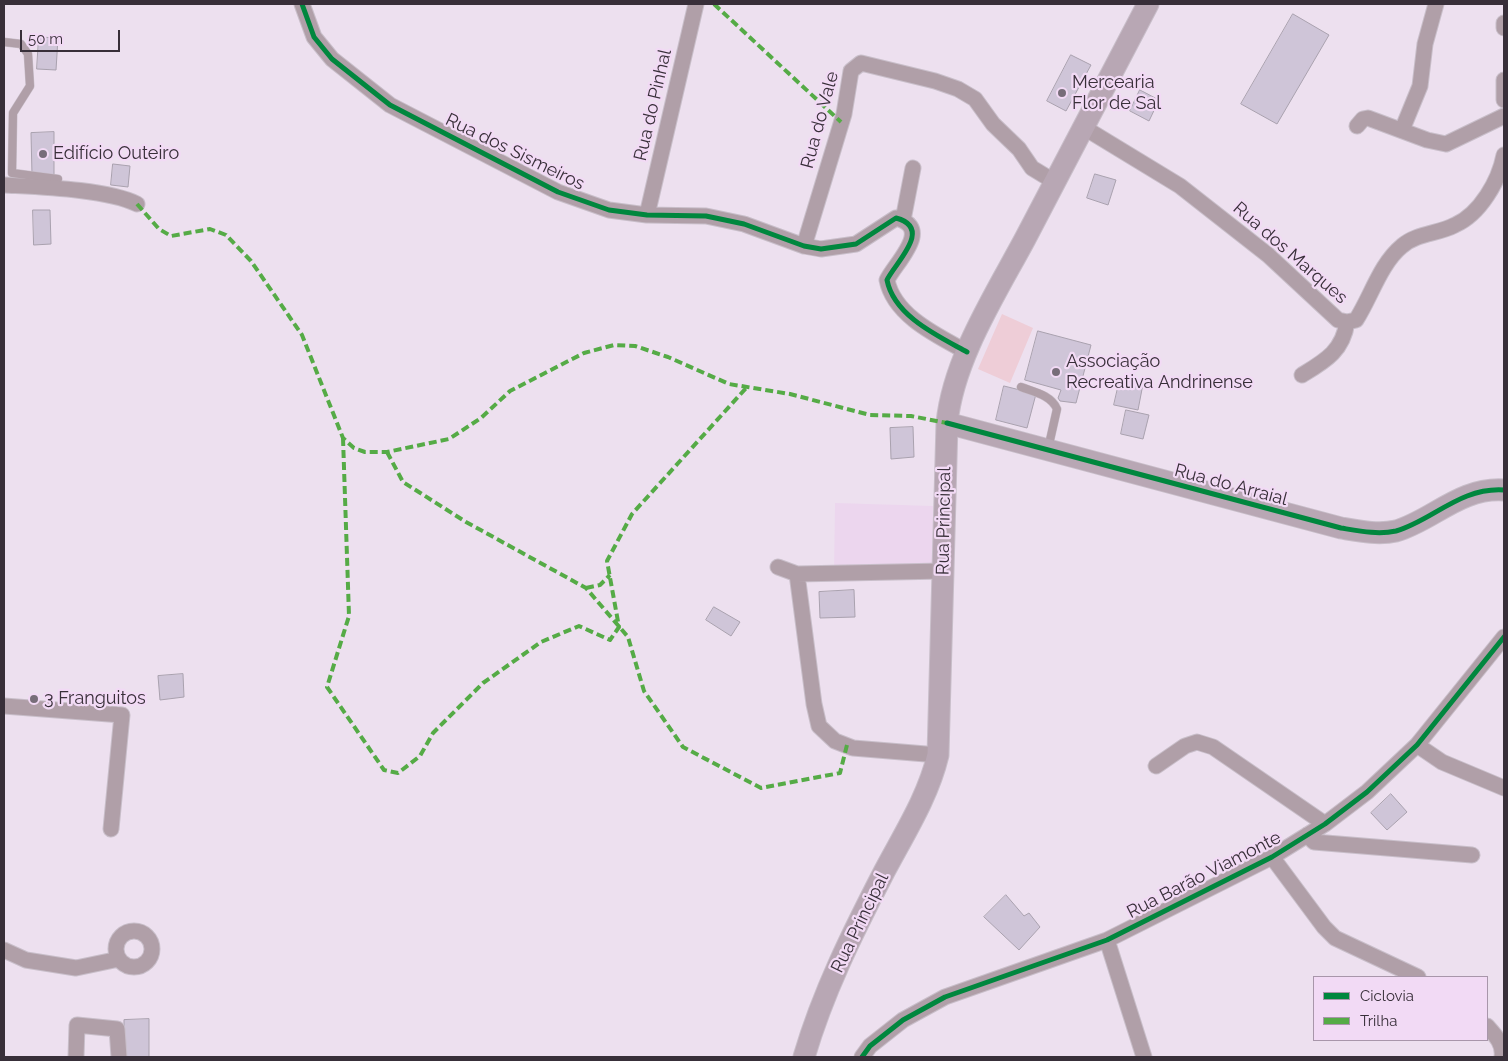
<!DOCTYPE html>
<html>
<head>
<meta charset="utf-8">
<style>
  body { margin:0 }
  #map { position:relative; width:1508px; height:1061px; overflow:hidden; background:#ede0ef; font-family:Raleway,sans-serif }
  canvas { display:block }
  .frame { position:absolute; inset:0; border:5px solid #382f39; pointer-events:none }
  .legend { position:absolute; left:1313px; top:976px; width:175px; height:65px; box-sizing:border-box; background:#f2daf5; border:1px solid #a896aa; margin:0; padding:6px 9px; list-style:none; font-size:15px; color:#382f39 }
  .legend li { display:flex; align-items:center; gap:10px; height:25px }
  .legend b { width:25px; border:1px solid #a896aa }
  .scale { position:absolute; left:20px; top:30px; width:100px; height:22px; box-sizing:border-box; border:2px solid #382f39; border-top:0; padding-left:6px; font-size:15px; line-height:18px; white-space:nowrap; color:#382f39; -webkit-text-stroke:4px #f2daf5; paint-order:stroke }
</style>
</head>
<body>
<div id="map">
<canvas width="1508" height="1061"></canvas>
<div class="frame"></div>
<ul class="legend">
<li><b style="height:6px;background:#00873e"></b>Ciclovia</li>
<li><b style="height:6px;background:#55ab46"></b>Trilha</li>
</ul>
<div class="scale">50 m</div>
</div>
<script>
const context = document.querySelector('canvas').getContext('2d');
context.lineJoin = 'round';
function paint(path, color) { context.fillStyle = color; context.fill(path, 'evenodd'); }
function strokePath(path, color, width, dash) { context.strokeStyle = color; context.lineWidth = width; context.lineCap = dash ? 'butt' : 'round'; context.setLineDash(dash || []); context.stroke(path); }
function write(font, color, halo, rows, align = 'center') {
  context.font = font + ' Raleway,sans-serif'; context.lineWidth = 4.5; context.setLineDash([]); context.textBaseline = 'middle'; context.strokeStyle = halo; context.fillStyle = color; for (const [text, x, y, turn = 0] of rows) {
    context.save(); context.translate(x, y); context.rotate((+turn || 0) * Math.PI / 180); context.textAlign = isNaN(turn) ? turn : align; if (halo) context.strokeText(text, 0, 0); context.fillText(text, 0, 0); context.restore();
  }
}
const built = new Path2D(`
  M835,503L933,506V569L834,571Z`);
const green = new Path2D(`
  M1002,314L1033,328L1010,383L978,369Z`);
const building = new Path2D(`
  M1293,14L1329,35L1277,124L1241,104Z
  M39,37L58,38L56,70L37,69Z
  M1071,55L1091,65L1066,111L1047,101Z
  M1140,90L1159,100L1149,121L1130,111Z
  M54,132V175H32L31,133Z
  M113,164L130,166L128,187L111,185Z
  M1095,174L1116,180L1108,205L1087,198Z
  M33,210H50L51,244L34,245Z
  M1038,331L1091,345L1076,403L1060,401L1058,398L1061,390L1025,380Z
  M1120,379L1143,384L1138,410L1114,405Z
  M1004,386L1036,394L1027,428L996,420Z
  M1126,410L1149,415L1143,439L1121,434Z
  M913,427L914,457L891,459L890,428Z
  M854,590L855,617L820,618L819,592Z
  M714,607L740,622L731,636L706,620Z
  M183,674L184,697L160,700L158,676Z
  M1391,794L1407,812L1387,830L1371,813Z
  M1006,895L1024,916L1029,913L1040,927L1019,950L984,917Z
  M149,1019V1057H124V1020Z`);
const lane = new Path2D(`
  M4,42L21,44L28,54L30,86L13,113L12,173L58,179
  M1021,387C1034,392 1051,395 1057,409L1048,449`);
const street = new Path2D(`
  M302,4L314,37L332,59L390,105L558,192L609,210L647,215L706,216L744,224L804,246L821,249L856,244L896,218C934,228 895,263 887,280C894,316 938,336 967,352
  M1504,23V28
  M1504,80V100
  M1357,126L1363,119L1368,118L1427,140L1446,144L1504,116
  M1083,127L1180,186L1268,255L1338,320L1347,322L1356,320C1371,297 1380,264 1402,246C1417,233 1438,234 1455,225C1480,214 1499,181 1504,155
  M1402,130L1420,86L1425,44L1436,4
  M4,185C39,187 107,189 137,204
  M647,215L696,4
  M903,220L913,168
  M804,246L844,114L851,71L861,63L935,81L958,89L975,99L993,124L1019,149L1032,168L1055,182
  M1302,375C1325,361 1343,351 1347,322
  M778,567L797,574L943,571
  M797,574L814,704L819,726L835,741L853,748L938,755
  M4,706L122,715L111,829
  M1417,745L1442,762L1504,788
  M1156,766L1185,746L1197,742L1213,747L1325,824
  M1307,835L1314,842L1472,855
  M1272,857L1324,927L1335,938L1418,977
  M116 949a18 18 0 1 1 36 0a18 18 0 1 1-36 0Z
  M1107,940L1144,1057
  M4,950L26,960L76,968L119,959
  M1487,1026C1495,1035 1504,1044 1502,1057
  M76,1057L77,1025L117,1029L119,1057
  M862,1057L870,1046L903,1020L945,997L1107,940L1272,857L1325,824L1367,792L1417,745L1504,637`);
const secondary = new Path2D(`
  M947,423L1341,528C1359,531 1378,535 1396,531C1432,521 1460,487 1504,490
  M804,1057C823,992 853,932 884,872C904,834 928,797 938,755L947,423C953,360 995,295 1025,239C1066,161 1107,82 1148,4`);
const quiet = new Path2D(`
  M714,4L841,122
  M137,204L159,229L171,236L210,229L226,235L251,261L302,335L343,438L354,448L365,452H387L449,439L481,418L510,391L584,353L614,345L635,346L668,357L729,384L790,394L870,415L911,416L947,423
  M343,438L349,616L327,687L384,770L398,773L420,756L433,733L483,683L541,642L579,626L610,640L619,627L607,561L632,514L747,387
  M387,452L403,482L466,522L586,588L628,637L644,691L683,747L761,788L840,773L847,745
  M586,588L600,585L610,575`);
const cycleway = new Path2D(`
  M302,4L314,37L332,59L390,105L558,192L609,210L647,215L706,216L744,224L804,246L821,249L856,244L896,218C934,228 895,263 887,280C894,316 938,336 967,352
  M947,423L1341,528C1359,531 1378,535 1396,531C1432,521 1460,487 1504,490
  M862,1057L870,1046L903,1020L945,997L1107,940L1272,857L1325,824L1367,792L1417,745L1504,637`);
const markers = [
  [1062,93,5,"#776d79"],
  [43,154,5,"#776d79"],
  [1056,372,5,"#776d79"],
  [34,699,5,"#776d79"]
];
const poiNames = [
  ["Mercearia",1072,83],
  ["Flor de Sal",1072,104],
  ["Edifício Outeiro",53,154],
  ["Associação",1066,362],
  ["Recreativa Andrinense",1066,383],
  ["3 Franguitos",44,699]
];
const streetNames = [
  ["Rua do Pinhal",653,105,-77],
  ["Rua do Vale",820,120,-75],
  ["Rua dos Sismeiros",515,152,26],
  ["Rua dos Marques",1290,253,41],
  ["Rua do Arraial",1231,485,15],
  ["Rua Principal",944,521,-89],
  ["Rua Barão Viamonte",1204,875,-27],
  ["Rua Principal",860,923,-64]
];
paint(built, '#ecd6ee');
paint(green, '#eecdd7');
paint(building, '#cfc5d8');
strokePath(building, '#a9a1ae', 1);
strokePath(lane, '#c8bec9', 9);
strokePath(street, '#c8bec9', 17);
strokePath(secondary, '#c8bec9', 23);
strokePath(lane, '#b09fa8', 8);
strokePath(street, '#b09fa8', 15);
strokePath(secondary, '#b8a7b4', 21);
strokePath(quiet, '#55ab46', 4, [8, 4]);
strokePath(cycleway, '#00873e', 5);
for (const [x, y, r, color] of markers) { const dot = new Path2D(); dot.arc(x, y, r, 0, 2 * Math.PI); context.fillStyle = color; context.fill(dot); strokePath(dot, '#f2daf5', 2); }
write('18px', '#382f39', '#f2daf5', poiNames, 'left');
write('18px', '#382f39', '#f2daf5', streetNames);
</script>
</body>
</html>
